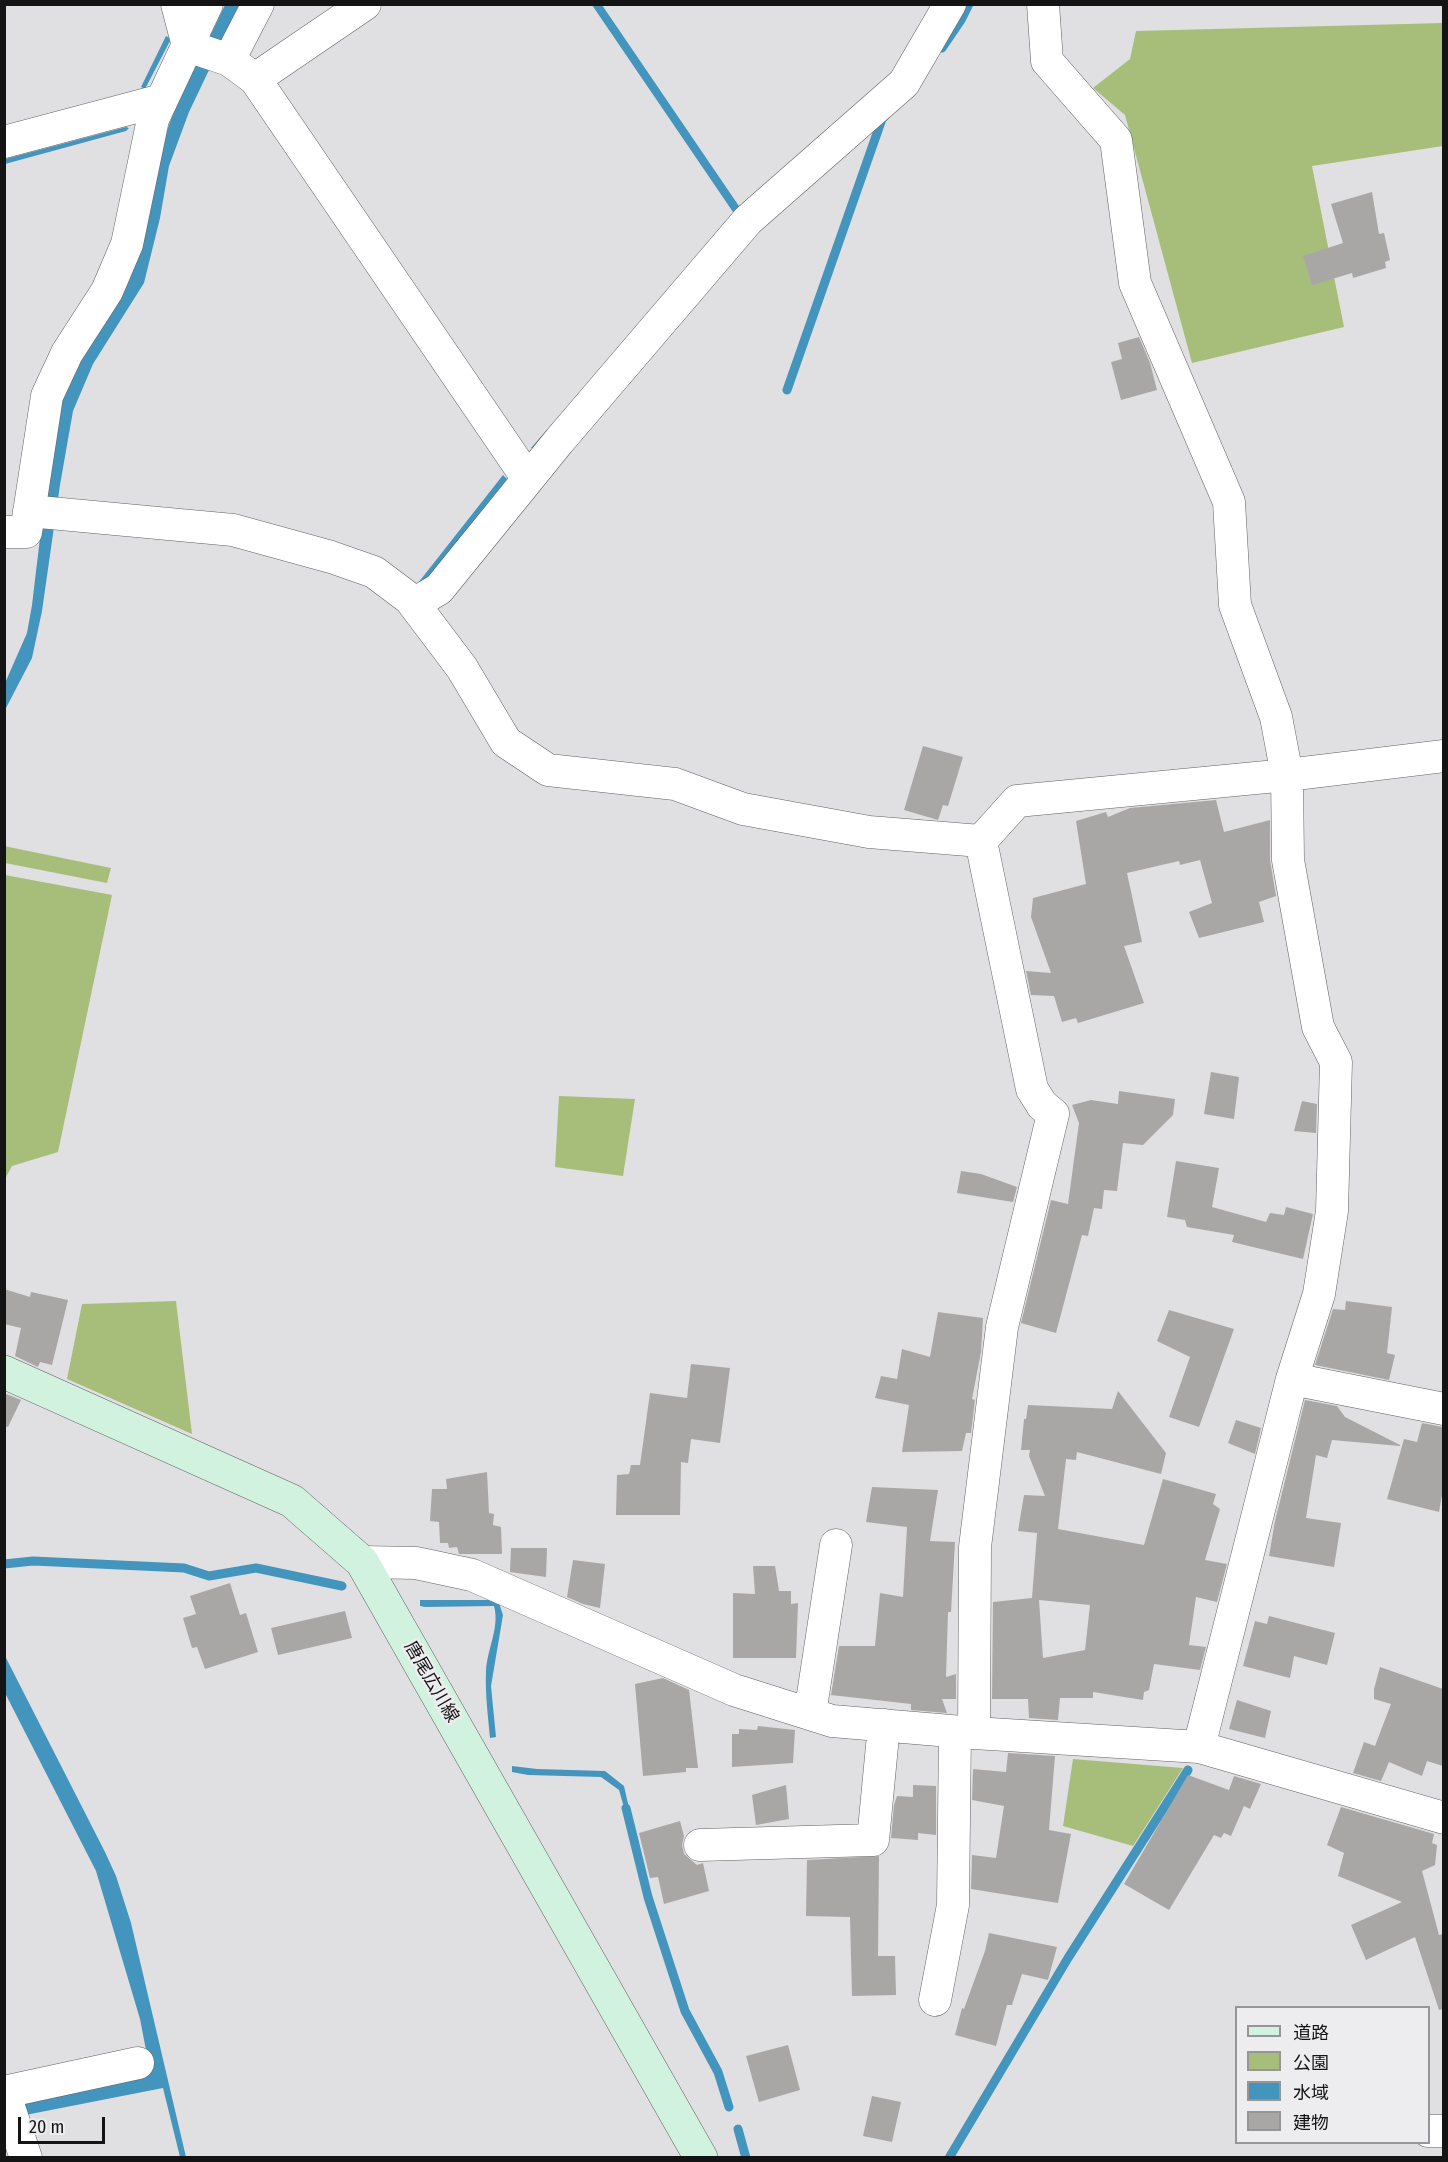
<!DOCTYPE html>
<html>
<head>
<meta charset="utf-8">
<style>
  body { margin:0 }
  #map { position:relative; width:1448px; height:2162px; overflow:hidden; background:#e0e0e2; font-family:"Fira Sans Condensed","Noto Sans JP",sans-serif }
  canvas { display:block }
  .frame { position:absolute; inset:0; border:6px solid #141415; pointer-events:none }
  .legend { position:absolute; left:1235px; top:2006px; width:195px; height:138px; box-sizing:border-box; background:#ededef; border:2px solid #969698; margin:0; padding:8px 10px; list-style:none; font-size:18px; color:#141415 }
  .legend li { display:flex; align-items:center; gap:12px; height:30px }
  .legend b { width:30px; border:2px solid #969698 }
  .scale { position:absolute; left:18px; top:2117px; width:87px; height:27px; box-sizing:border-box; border:3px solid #141415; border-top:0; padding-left:8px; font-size:18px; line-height:21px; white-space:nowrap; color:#141415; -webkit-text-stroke:4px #ededef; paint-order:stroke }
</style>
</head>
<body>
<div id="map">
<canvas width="1448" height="2162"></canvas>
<div class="frame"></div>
<ul class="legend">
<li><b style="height:8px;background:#d1f2df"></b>道路</li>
<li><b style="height:16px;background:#a7be7b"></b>公園</li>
<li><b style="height:16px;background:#4495be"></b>水域</li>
<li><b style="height:16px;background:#a8a7a6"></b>建物</li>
</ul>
<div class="scale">20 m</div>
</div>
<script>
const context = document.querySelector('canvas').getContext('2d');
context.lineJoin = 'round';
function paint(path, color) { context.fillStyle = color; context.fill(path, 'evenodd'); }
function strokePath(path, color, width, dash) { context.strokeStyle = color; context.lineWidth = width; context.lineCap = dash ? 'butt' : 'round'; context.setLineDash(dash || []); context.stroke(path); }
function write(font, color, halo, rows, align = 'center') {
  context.font = font + ' "Fira Sans Condensed","Noto Sans JP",sans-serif'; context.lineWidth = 5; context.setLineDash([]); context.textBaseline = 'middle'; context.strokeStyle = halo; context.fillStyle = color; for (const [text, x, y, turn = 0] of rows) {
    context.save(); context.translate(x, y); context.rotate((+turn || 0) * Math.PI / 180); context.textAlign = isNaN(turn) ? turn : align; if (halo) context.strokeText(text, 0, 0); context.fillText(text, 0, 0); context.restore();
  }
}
const green = new Path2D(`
  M1443,23V146L1312,166L1344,327L1192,363L1125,115L1093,88L1130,59L1136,31Z
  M4,846L111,868L107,883L5,863Z
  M5,875L112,895L58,1152L12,1166L5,1179Z
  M559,1096L635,1099L623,1176L555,1167Z
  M176,1301L192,1434L67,1379L82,1304Z
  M1073,1759L1183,1768L1133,1846L1063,1826Z`);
const water = new Path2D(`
  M225,5H240L189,112L169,166L160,218L144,283L93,364L73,411L60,485L42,611L32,658L5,710V683L27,633L32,605L50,454L58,406L68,380L129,281L144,232L156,161L174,111Z
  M592,5H602L743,212L535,449L531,448L735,215Z
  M166,36L171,39L145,89L141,87Z
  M126,127L129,128L126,131L5,164V159Z
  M503,475L507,479L422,586L418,583Z
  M420,1600H498L503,1615L491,1686L496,1737L490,1738C488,1716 485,1693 486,1671C487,1649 500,1627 494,1606L425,1607L420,1606Z
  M4,1654L105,1852L116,1876L131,1923L186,2157H180L163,2088L5,2119V2108L150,2071L140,2019L96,1871L5,1693Z
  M512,1766L537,1769L605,1771L624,1786L631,1817L627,1818L619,1790L601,1777L528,1775L512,1772Z`);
const stream = new Path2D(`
  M942,48L961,20L969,4
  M787,390L882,119L885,116
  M4,1564L33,1561L184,1568L209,1576L256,1568L342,1586
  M626,1808L648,1897L685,2011L718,2072L729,2107
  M738,2129L746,2158
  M949,2158L1068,1958L1188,1770`);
const building = new Path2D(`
  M1372,192L1379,234L1384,233L1390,260L1385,262L1386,268L1353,278L1352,273L1312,285L1303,256L1343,243L1331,204Z
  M1139,337L1150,363L1157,390L1121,400L1111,362L1122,359L1118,343Z
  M923,746L963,757L948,806L943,805L938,820L904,810Z
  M1216,800L1224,832L1270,820V860L1276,896L1259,902L1264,922L1199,938L1189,912L1212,903L1200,860L1180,865L1179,861L1127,873L1142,942L1124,946L1144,1003L1078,1023L1076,1018L1062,1022L1054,996L1031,995L1026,971L1051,973L1031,917L1033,898L1086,884L1076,821L1106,812L1108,817L1130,808Z
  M1211,1072L1239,1077L1234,1119L1204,1114Z
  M1119,1091L1175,1099L1173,1115L1143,1145L1123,1143L1117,1191L1104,1190L1102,1209L1094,1208L1088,1236L1082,1235L1056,1333L1021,1323L1051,1200L1068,1204L1079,1123L1072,1105L1091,1100L1118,1104Z
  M1302,1101L1317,1104L1316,1133L1294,1131Z
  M1176,1161L1219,1168L1212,1207L1266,1222L1270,1213L1284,1215L1286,1207L1313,1214L1303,1259L1232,1242L1234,1235L1187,1227L1185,1220L1167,1217Z
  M961,1171L981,1174L1017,1187L1013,1202L957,1193Z
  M4,1289L30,1297L31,1292L68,1300L52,1365L40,1362L38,1367L15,1356L21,1328L4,1324Z
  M1346,1301L1392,1307L1387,1353L1395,1355L1389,1380L1315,1365L1333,1309L1345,1310Z
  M1169,1310L1234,1329L1199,1427L1169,1417L1190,1357L1157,1341Z
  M938,1312L983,1318L981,1352L972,1399L975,1400L971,1433H966L962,1451L902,1452L909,1405L875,1398L881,1376L897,1379L902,1349L930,1357Z
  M691,1364L730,1368L720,1443L691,1439L688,1463L681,1462L680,1515H616L617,1475L629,1474L631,1465H640L650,1393L687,1398Z
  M1118,1391L1166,1453L1161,1474L1077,1452L1076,1460L1066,1459L1058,1529L1144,1545L1163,1479L1216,1494L1213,1504L1220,1509L1205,1560L1227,1564L1217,1602L1196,1597L1189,1645L1206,1647L1200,1670L1154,1664L1149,1690L1144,1692L1143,1700L1093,1692V1698H1060L1058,1720L1029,1718L1028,1699H992L993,1602L1032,1598L1037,1533L1018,1531L1024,1495L1045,1496L1029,1456L1030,1450H1021L1024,1419H1026L1028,1405L1112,1409ZM1039,1600L1090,1605L1085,1650L1043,1658Z
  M6,1394L21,1400L8,1427L4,1426Z
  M1305,1400L1337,1406L1345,1417L1400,1445V1446L1332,1440L1327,1458L1316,1455L1306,1518L1341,1523L1334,1567L1269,1556L1275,1521Z
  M1236,1420L1261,1428L1255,1454L1228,1443Z
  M1422,1423L1443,1427V1489L1439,1512L1387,1499L1404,1439L1417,1442Z
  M487,1472L489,1513L494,1514L493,1525L501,1527L502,1554H459L457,1547L449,1548L448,1543H440L439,1522L430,1521L432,1489H447L446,1479Z
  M872,1487L938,1490L930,1541L955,1542L951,1612H948L946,1677L956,1674V1699H942L947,1713L911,1710V1704L831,1695L839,1646H875L880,1593L903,1597L907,1527L866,1522Z
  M511,1548H547L546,1577L510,1572Z
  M573,1560L605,1564L600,1608L583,1604L567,1597Z
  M753,1566H775L779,1591H791V1604L798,1603L796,1658H733V1593L755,1594Z
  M230,1583L240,1615L246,1613L258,1652L205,1669L197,1647L192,1648L183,1618L196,1614L190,1596Z
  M345,1611L352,1638L278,1655L271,1628Z
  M1269,1616L1335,1633L1327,1665L1294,1656L1290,1678L1243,1666L1255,1621L1267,1624Z
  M1380,1667L1443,1689V1766L1427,1761L1422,1776L1389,1762L1381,1781L1353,1773L1364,1742L1375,1746L1391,1704L1374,1699V1689Z
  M663,1678L689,1690L698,1768H686V1772L643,1776L635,1684Z
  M1237,1700L1271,1711L1265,1738L1229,1729Z
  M758,1726L795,1730L793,1763L732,1767V1734H739V1729L757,1730Z
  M1008,1753L1055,1756L1049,1830L1071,1834L1058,1903L971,1889L972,1855L996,1858L1004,1806L972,1800L973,1769L1006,1772Z
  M1188,1775L1229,1790L1234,1776L1261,1784L1250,1809L1244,1806L1231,1836L1224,1833L1221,1838L1214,1835L1169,1910L1124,1884Z
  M786,1785L789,1819L756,1825L752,1795Z
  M913,1785L936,1786V1835L918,1833V1840L891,1838L894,1805L897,1796L913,1797Z
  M1341,1807L1434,1834L1432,1843L1437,1845L1435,1865L1422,1871L1439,1935L1443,1934V2009L1439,2010L1415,1937L1366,1960L1351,1925L1402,1902L1338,1876L1344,1853L1327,1845Z
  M680,1821L684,1836L682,1845L684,1854L697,1865L703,1863L709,1891L664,1904L658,1877L650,1878L639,1833Z
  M879,1856L878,1956H895L896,1995L852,1996L850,1917L806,1916L807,1860Z
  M989,1933L1057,1947L1048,1980L1022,1974L1012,2005H1007L996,2046L955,2035L962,2008L964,2009L985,1951Z
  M788,2045L800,2090L759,2102L746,2056Z
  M872,2096L901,2102L892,2142L863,2136Z`);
const street = new Path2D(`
  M177,4L188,46
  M1043,4L1047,61L1116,140L1135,283L1229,502L1235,605L1276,717L1287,775L1288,860L1318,1027L1336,1062L1332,1211L1319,1294L1292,1379L1199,1747
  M188,46L229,60L255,79L528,479
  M229,60L258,4
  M255,79L365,4
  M4,142L162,100
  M29,511L233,530L331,557L374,572L410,599L462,668L506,742L548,770L675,784L743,809L869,832L981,841
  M4,532H26L47,396L67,353L107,291L127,244L153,119L207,4
  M414,604L439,589L559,441L748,220L904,83L950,4
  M981,841L1017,801L1287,775L1444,756
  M1292,1379L1444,1409
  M362,1562L416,1563L472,1575L734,1690L832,1721L974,1733L1199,1747L1444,1818
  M810,1714L836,1545
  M974,1733L975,1547L1002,1327L1053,1114L1042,1105L1032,1089L981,841
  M700,1845L873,1840L884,1725
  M935,2000L953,1905L955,1732
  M1428,2131H1444
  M26,2158L4,2092L138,2063`);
const secondary = new Path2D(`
  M4,1372L292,1501L362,1562L701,2158`);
const streetNames = [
  ["唐尾広川線",431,1682,60]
];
paint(green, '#a7be7b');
paint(water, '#4495be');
strokePath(stream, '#4495be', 9);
paint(building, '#a8a7a6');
strokePath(street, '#616163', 33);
strokePath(secondary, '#616163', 34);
strokePath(street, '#fff', 32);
strokePath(secondary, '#d1f2df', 33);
write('18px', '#141415', '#ededef', streetNames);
</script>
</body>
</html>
